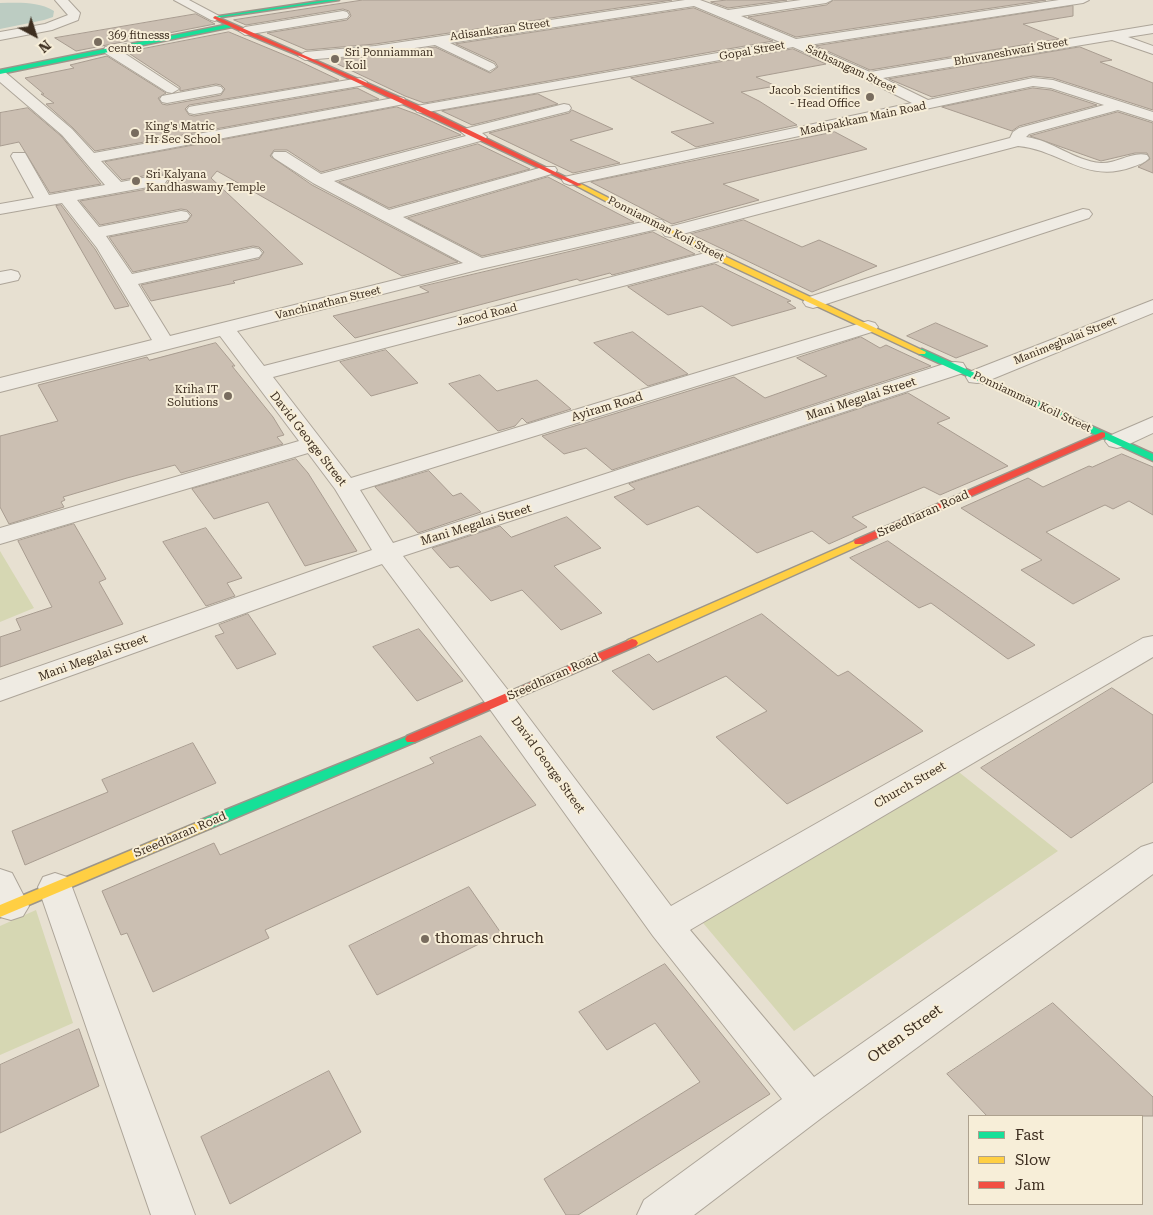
<!DOCTYPE html>
<html>
<head>
<meta charset="utf-8">
<style>
  body { margin:0 }
  #map { position:relative; width:1153px; height:1215px; overflow:hidden; background:#e7e0d1; font-family:"Roboto Serif",serif }
  canvas { display:block }
  .legend { position:absolute; left:968px; top:1115px; width:175px; height:90px; box-sizing:border-box; background:#f7eed8; border:1px solid #ada18e; margin:0; padding:6px 9px; list-style:none; font-size:15px; color:#3d2e20 }
  .legend li { display:flex; align-items:center; gap:10px; height:25px }
  .legend b { width:25px; border:1px solid #ada18e }
  .north { position:absolute; left:10px; top:10px; width:50px; height:50px; -webkit-text-stroke:4px #f7eed8; paint-order:stroke; rotate:140deg; font-size:14px; font-weight:700; line-height:20px; text-align:center; color:#3d2e20 }
  .north::after { content:''; display:block; margin:auto; width:18px; height:22px; background:#3d2e20; clip-path:polygon(50% 0,100% 100%,50% 72%,0 100%) }
</style>
</head>
<body>
<div id="map">
<canvas width="1153" height="1215"></canvas>
<ul class="legend">
<li><b style="height:6px;background:#16e098"></b>Fast</li>
<li><b style="height:6px;background:#ffcf43"></b>Slow</li>
<li><b style="height:6px;background:#f24e42"></b>Jam</li>
</ul>
<div class="north">N</div>
</div>
<script>
const context = document.querySelector('canvas').getContext('2d');
context.lineJoin = 'round';
function paint(path, color) { context.fillStyle = color; context.fill(path, 'evenodd'); }
function strokePath(path, color, width, dash) { context.strokeStyle = color; context.lineWidth = width; context.lineCap = dash ? 'butt' : 'round'; context.setLineDash(dash || []); context.stroke(path); }
function write(font, color, halo, rows, align = 'center') {
  context.font = font + ' "Roboto Serif",serif'; context.lineWidth = 4; context.setLineDash([]); context.textBaseline = 'middle'; context.strokeStyle = halo; context.fillStyle = color; for (const [text, x, y, turn = 0] of rows) {
    context.save(); context.translate(x, y); context.rotate((+turn || 0) * Math.PI / 180); context.textAlign = isNaN(turn) ? turn : align; if (halo) context.strokeText(text, 0, 0); context.fillText(text, 0, 0); context.restore();
  }
}
const green = new Path2D(`
  M0,551L34,608L0,622Z
  M955,769L1058,851L794,1031L698,917Z
  M36,910L73,1023L0,1055V926Z`);
const water = new Path2D(`
  M0,3C19,3 37,1 54,11L53,17L44,20L0,29Z`);
const building = new Path2D(`
  M363,0H672L375,44L307,50L267,33L347,20L351,16L349,11L343,9L246,25L234,20Z
  M727,0H787L728,8L711,2Z
  M834,0H1046L796,37L748,17L826,5Z
  M1073,6V16L1023,24L1059,39L870,70L816,46Z
  M694,8L773,41L424,103L405,96L329,60L375,56L435,47L490,73L498,67L495,62L456,44Z
  M196,14L215,24L76,51L55,38Z
  M229,32L299,61L339,80L189,105L185,109L189,115L194,116L357,88L379,99L95,151L73,128L46,104L54,103L41,94H44L25,78L74,68L70,65L107,56L166,93L158,98L162,104L167,105L221,95L225,89L221,85L216,84L180,91V87L127,52Z
  M1080,47L1112,60L1100,62L1153,83V110L1053,78L1033,76L932,97L889,79Z
  M793,49L826,64L756,77L776,86L741,92L759,101L797,125L696,147L671,132L714,123L631,78Z
  M1033,88L1051,90L1097,105L1019,126L1012,131L942,107Z
  M538,94L558,104L472,125L442,111Z
  M397,107L416,114L461,135L321,172L287,150H274L270,156L312,185L458,262L402,276L217,171L211,178L303,264L233,281L235,283L151,301L141,285L259,259L264,252L259,247L253,246L133,272L109,237L187,222L192,215L187,210L181,209L100,225L80,201L159,187L166,185L169,181L167,176L159,173L122,180L105,162Z
  M28,108L61,136L101,184L50,193L19,142L0,146V113Z
  M572,110L613,129L570,140L620,163L573,173L489,133L569,113Z
  M1118,112L1153,123V173L1138,167L1150,159L1147,153H1135L1101,161L1030,136Z
  M835,132L867,149L723,184L759,200L672,224L591,182Z
  M478,144L530,169L389,208L339,182Z
  M548,177L634,222L482,256L408,218Z
  M61,205L95,249L129,306L115,309L56,206Z
  M744,220L802,247L819,240L877,266L812,292L691,234Z
  M653,232L695,254L612,275L610,273L580,281L577,279L355,338L333,316L429,292L420,287Z
  M715,264L791,301L787,302L796,308L732,326L702,306L668,315L628,287Z
  M936,323L988,346L956,358L907,336Z
  M633,332L688,374L648,386L594,343Z
  M861,337L880,348L886,345L931,366L612,470L586,448L564,454L542,436L734,377L765,398L827,376L797,358Z
  M216,343L235,366H232L273,417L284,435L277,437L283,444L181,473L175,465L127,478L63,497L65,500L61,502L64,507L9,524L0,507V436L58,421L38,385L147,357L149,360Z
  M386,350L418,383L371,396L340,362Z
  M480,375L497,391L537,380L571,409L527,423L522,418L515,426L498,431L449,384Z
  M908,393L950,418L937,423L1008,466L940,495L924,487L852,517L867,527L829,544L812,531L757,553L698,506L647,525L614,497L635,489L629,484Z
  M1122,454L1153,467V515L1129,501L1113,509L1105,505L1046,532L1120,579L1073,604L1021,570L1042,560L961,508L1028,478L1043,487L1089,466L1092,467Z
  M296,459L308,473L357,551L305,566L268,502L214,519L192,489Z
  M429,471L453,496L461,493L481,512L418,533L375,487Z
  M567,517L601,548L554,566L602,613L561,630L522,590L491,601L458,566L450,568L432,548L500,526L511,537Z
  M74,524L106,579L99,582L123,624L0,667V637L21,630L16,619L52,607L18,541Z
  M206,528L242,578L227,583L235,596L206,606L163,542Z
  M888,541L958,590L1035,645L1008,659L931,603L919,608L850,558Z
  M248,614L276,654L237,669L215,636L224,633L219,625Z
  M762,614L838,676L848,671L923,731L787,804L716,737L767,711L726,676L653,710L612,671L649,654L657,662Z
  M419,629L463,681L417,701L373,647Z
  M1112,688L1153,715V782L1071,838L981,768Z
  M481,736L536,805L265,930L269,938L153,992L127,933L121,935L102,891L214,843L220,855L434,763L430,758Z
  M193,743L216,783L25,865L12,831L108,792L102,780Z
  M469,887L501,933L377,995L349,946Z
  M665,964L770,1094L578,1215H566L544,1179L700,1082L655,1023L607,1050L579,1012Z
  M1053,1003L1153,1097V1116H987L947,1074Z
  M79,1029L99,1086L0,1133V1065Z
  M329,1071L361,1132L230,1204L201,1137Z`);
const street = new Path2D(`
  M55,0H68L80,13L78,20L52,30L0,40V32L45,24L68,15Z
  M174,0H189L221,17L215,21L211,20Z
  M685,0H700L728,10L801,0H832L826,3L741,16L796,39L1059,0H1089L1083,3L809,45L870,72L1153,25V33L1128,37L1153,46V54L1112,40L883,78L928,100L1033,78L1053,80L1153,112V121L1118,110L1029,134L1026,137C1052,140 1074,161 1101,163C1116,164 1132,151 1147,155L1149,158C1145,163 1138,165 1132,167C1086,184 1061,150 1018,146L671,237L665,236L662,232L665,228L1010,138L1013,132L1019,128L1104,105L1051,88L1033,86L570,185L564,183L562,180L564,177L912,103L864,79L793,47L422,113L417,112L415,109L417,106L422,105L780,42L694,6L450,43L494,64L496,67L489,71L435,45L375,54L305,60L298,56L305,52L375,46Z
  M343,11L347,12L349,15L347,18L245,35L239,31L245,27Z
  M110,46L115,47L179,89L172,93L167,92L105,53L104,50L105,47Z
  M0,71L5,72L72,129L94,153L399,97L404,98L406,101L404,104L399,105L101,161L121,182L159,175L165,177L167,180L165,183L159,185L77,200L99,227L181,211L187,212L190,216L187,220L181,221L106,236L132,274L253,248L259,249L262,253L259,257L138,284L170,336L463,263L313,183L274,158L272,155L274,152H286L321,174L466,136L461,132L464,129L564,104L569,105L571,108L569,111L482,133L487,137L484,140L334,181L389,210L543,167H555L557,170L555,173L403,217L482,258L656,219L662,220L665,224L662,228L481,269L237,331L264,366L717,250L723,252L726,256L723,260L273,377L351,478L861,323L868,321L875,323L878,327L875,331L360,490L393,543L947,363L955,362L963,363L966,368L963,373L403,556L511,694L671,906L1143,638L1153,636V657L690,930L814,1077L1141,847L1153,843V874L824,1116L694,1215H637L644,1200L782,1099L653,936L489,708L382,564L0,701V680L372,550L335,489L308,453L0,544V528L299,441L220,336L0,392V378L152,340L97,248L62,203L0,214V204L34,198L11,156L13,153H25L49,195L105,185L62,135L0,82Z
  M360,78L367,82L365,85L194,114L189,113L187,110L189,107L194,106Z
  M216,86L221,87L223,90L221,93L167,103L162,102L160,99L162,96L167,95Z
  M1083,209L1089,210L1092,214L1089,218L820,306L813,308L806,306L803,302L806,298Z
  M11,270L18,272L20,276L18,280L0,284V272Z
  M1153,300V313L985,382L977,383L969,382L966,377L969,372Z
  M1153,417V433L1125,446L1117,448L1109,446L1105,441L1109,436Z
  M0,869L12,873L29,906L23,916L11,920L0,917Z
  M55,873L67,877L72,887L195,1215H151L38,887L43,877Z`);
const fast = new Path2D(`
  M327,0H339L215,18L213,17Z
  M230,24L232,27L0,74V70Z
  M922,349L1153,454V461L919,354V350Z
  M411,735L415,736L417,739L415,742L211,828L206,829L201,828L199,824L201,820Z`);
const slow = new Path2D(`
  M577,184H581L720,254L926,352L925,354H919L714,258L577,186Z
  M859,539L863,540L864,542L863,544L636,646L632,647L626,643L628,640Z
  M206,819L211,820L213,824L211,828L0,917V905Z`);
const jam = new Path2D(`
  M215,16L424,108L582,185L577,186C491,145 404,105 318,64C283,48 247,36 213,18Z
  M1102,432L1105,433V437L863,544H855L854,542L855,540Z
  M632,639L636,640L638,643L636,646L415,742H407L405,739L407,736Z`);
const markers = [
  [98,42,5,"#786c5e"],
  [335,59,5,"#786c5e"],
  [870,97,5,"#786c5e"],
  [135,133,5,"#786c5e"],
  [136,181,5,"#786c5e"],
  [228,396,5,"#786c5e"],
  [425,939,5,"#786c5e"]
];
const farStreetnames = [
  ["Adisankaran Street",500,30,-8],
  ["Gopal Street",752,51,-10],
  ["Bhuvaneshwari Street",1011,52,-10],
  ["Sathsangam Street",851,69,25],
  ["Madipakkam Main Road",863,119,-12],
  ["Ponniamman Koil Street",666,229,27],
  ["Vanchinathan Street",328,303,-14],
  ["Jacod Road",487,315,-14],
  ["Manimeghalai Street",1065,341,-22],
  ["Ponniamman Koil Street",1032,402,25]
];
const farPoinames = [
  ["369 fitnesss",108,36],
  ["centre",108,49],
  ["Sri Ponniamman",345,53],
  ["Koil",345,66],
  ["Jacob Scientifics",860,91,"right"],
  ["- Head Office",860,104,"right"],
  ["King's Matric",145,127],
  ["Hr Sec School",145,140],
  ["Sri Kalyana",146,175],
  ["Kandhaswamy Temple",146,188],
  ["Kriha IT",218,390,"right"],
  ["Solutions",218,403,"right"]
];
const streetNames = [
  ["Mani Megalai Street",861,399,-18],
  ["Ayiram Road",607,407,-17],
  ["David George Street",308,439,52],
  ["Sreedharan Road",923,514,-24],
  ["Mani Megalai Street",476,525,-17],
  ["Mani Megalai Street",93,658,-20],
  ["Sreedharan Road",553,677,-24],
  ["David George Street",548,765,54],
  ["Church Street",910,785,-30],
  ["Sreedharan Road",180,835,-23]
];
const nearPoinames = [
  ["thomas chruch",435,939]
];
const nearStreetnames = [
  ["Otten Street",905,1034,-36]
];
paint(green, '#d6d7b3');
paint(water, '#bcccc2');
paint(building, '#cbbfb2');
strokePath(building, '#a89c90', 1);
strokePath(street, '#ada599', 2);
strokePath(fast, '#9c958a', 3);
strokePath(slow, '#9c958a', 3);
strokePath(jam, '#9c958a', 3);
paint(street, '#efebe3');
paint(fast, '#16e098');
paint(slow, '#ffcf43');
paint(jam, '#f24e42');
for (const [x, y, r, color] of markers) { const dot = new Path2D(); dot.arc(x, y, r, 0, 2 * Math.PI); context.fillStyle = color; context.fill(dot); strokePath(dot, '#f7eed8', 2); }
write('11px', '#3d2e20', '#f7eed8', farStreetnames);
write('11px', '#3d2e20', '#f7eed8', farPoinames, 'left');
write('12px', '#3d2e20', '#f7eed8', streetNames);
write('15px', '#3d2e20', '#f7eed8', nearPoinames, 'left');
write('15px', '#3d2e20', '#f7eed8', nearStreetnames);
</script>
</body>
</html>
